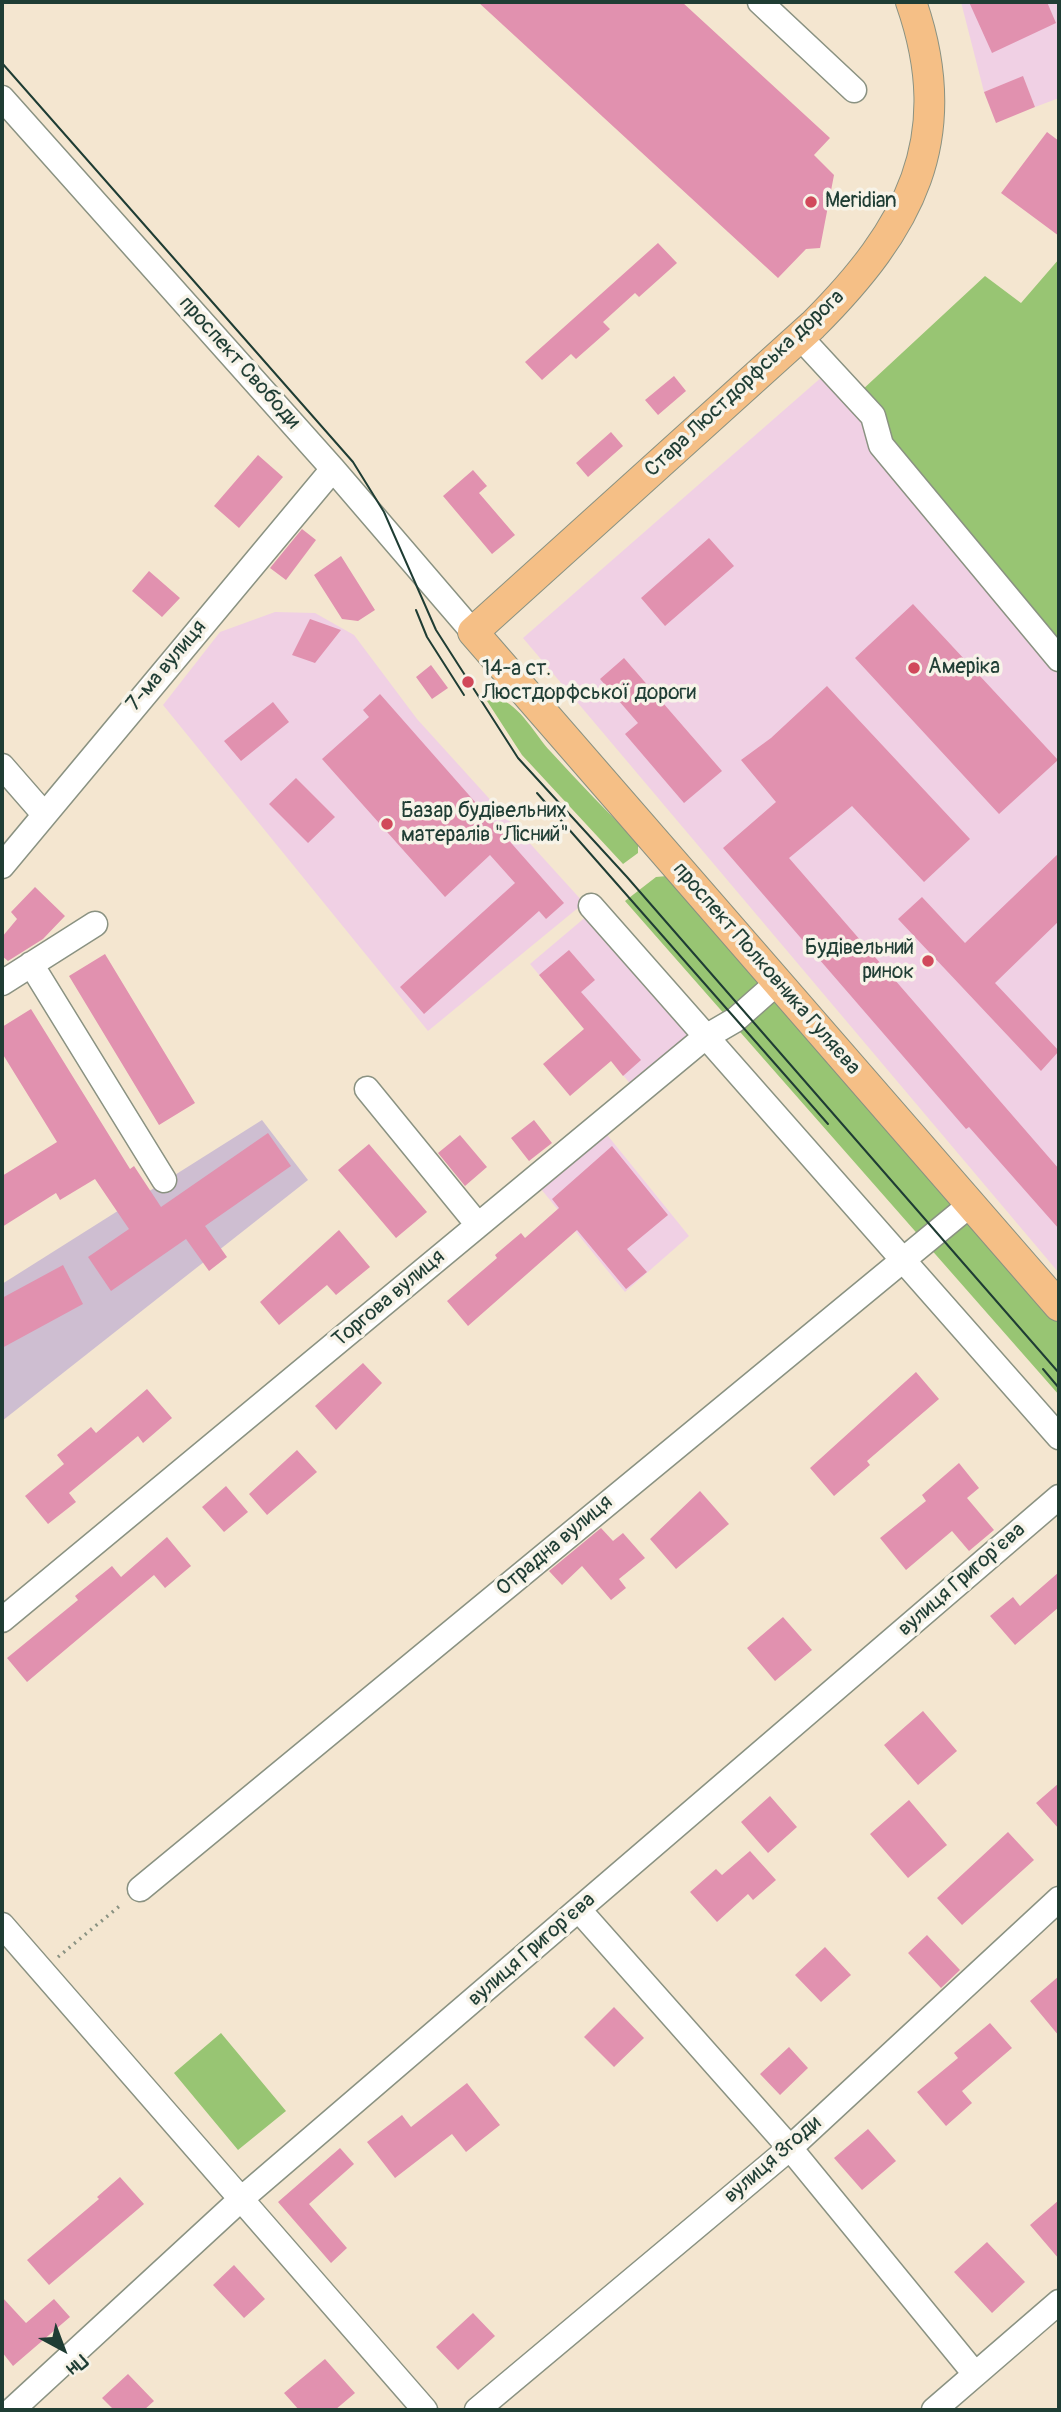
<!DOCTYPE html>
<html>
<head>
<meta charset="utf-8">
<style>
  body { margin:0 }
  #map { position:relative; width:1061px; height:2412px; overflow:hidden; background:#f4e6d0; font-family:Pangolin,sans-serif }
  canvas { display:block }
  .frame { position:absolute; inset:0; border:4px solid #1f3d34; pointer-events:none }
  .north { position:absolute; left:28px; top:2314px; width:70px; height:70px; -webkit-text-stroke:5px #f7f3e8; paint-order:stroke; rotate:139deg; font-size:19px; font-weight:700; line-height:28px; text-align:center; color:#1f3d34 }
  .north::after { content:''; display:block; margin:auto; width:24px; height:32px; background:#1f3d34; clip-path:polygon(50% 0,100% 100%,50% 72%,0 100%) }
</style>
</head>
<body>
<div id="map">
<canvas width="1061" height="2412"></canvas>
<div class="frame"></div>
<div class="north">Пн</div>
</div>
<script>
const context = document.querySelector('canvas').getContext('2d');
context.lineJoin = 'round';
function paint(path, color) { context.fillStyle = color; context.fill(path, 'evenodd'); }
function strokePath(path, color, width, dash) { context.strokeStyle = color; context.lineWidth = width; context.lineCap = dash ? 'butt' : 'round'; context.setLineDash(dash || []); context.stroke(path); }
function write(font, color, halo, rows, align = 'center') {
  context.font = font + ' Pangolin,sans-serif'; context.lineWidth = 7; context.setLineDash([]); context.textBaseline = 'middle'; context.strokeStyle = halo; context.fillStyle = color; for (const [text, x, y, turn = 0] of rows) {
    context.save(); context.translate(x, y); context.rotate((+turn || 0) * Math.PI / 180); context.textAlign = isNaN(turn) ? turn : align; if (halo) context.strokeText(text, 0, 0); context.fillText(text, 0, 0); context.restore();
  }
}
const built = new Path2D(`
  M961,2H1059V98L1035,107L1023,77L984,92Z
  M823,376L1059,650V1273L523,638Z
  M275,612L315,613L354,635L417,719L584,903L428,1031L163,705L220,632Z
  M588,915L695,1039L633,1087L530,964Z
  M604,1131L689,1236L625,1292L541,1189Z`);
const industrial = new Path2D(`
  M262,1120L308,1180L2,1421V1284Z`);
const green = new Path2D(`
  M1059,259V650L847,404L985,276L1021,303Z
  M498,698C521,706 535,735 551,752C579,783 609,813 638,843V853L623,864L522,755L487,701Z
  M667,876L1059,1318V1395L625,901L656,877Z
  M221,2033L286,2111L238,2150L174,2073Z`);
const building = new Path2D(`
  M478,2H682L830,138L814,155L834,175L820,248L806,249L778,278Z
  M969,2H1047L1056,23L992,53Z
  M1023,76L1035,107L996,123L984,92Z
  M1047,132L1059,141V236L1001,193Z
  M658,243L677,263L639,297L635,293L603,322L610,329L576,359L571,354L542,380L525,362Z
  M674,376L686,391L658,415L645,400Z
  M611,432L623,446L588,477L576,463Z
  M258,455L283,477L239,528L214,506Z
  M473,470L487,486L479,493L515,535L492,554L443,496Z
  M302,529L316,540L286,580L270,568Z
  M709,538L734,566L665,626L641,598Z
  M341,556L375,610L358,621L342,619L314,575Z
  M149,571L180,598L162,617L132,591Z
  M913,604L1058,760L999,814L855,658Z
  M310,619L341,630L315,663L292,655Z
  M624,658L722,771L684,803L625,734L638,723L600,679Z
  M431,665L448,688L432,699L416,677Z
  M827,686L970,839L924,882L852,806L789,858L1059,1169V1229L969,1127L966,1129L723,848L776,802L741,760L771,738Z
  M380,694L564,903L546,919L539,911L424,1014L400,987L515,883L490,855L445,897L322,759L369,717L363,710Z
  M273,702L289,722L241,761L224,741Z
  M296,778L335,817L308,843L269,804Z
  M1059,853V921L995,983L1059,1051L1041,1071L898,919L922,897L965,943Z
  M35,887L65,916L43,939L8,961L2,956V937L17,919L11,912Z
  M569,950L595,980L581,992L641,1060L623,1076L611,1061L570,1096L543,1064L584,1029L539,975Z
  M105,954L195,1103L159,1125L69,976Z
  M31,1009L130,1169L134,1166L161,1207L268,1133L291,1166L205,1226L227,1257L209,1271L186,1239L111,1291L88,1257L129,1229L95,1179L60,1200L56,1193L2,1227V1176L57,1142L2,1053V1027Z
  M534,1120L552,1143L529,1161L511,1138Z
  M460,1135L487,1167L465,1186L438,1153Z
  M369,1144L427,1212L396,1238L338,1170Z
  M612,1146L668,1215L627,1249L647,1272L626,1289L577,1230L468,1326L447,1301L497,1258L495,1255L521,1233L525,1238L559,1208L552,1199Z
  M339,1230L370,1267L336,1295L327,1285L279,1325L260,1302Z
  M63,1265L83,1304L2,1348V1298Z
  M363,1363L382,1383L336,1430L315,1406Z
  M916,1372L939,1399L867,1461L870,1465L834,1496L810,1468Z
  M147,1389L172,1418L143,1443L138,1436L69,1493L76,1502L48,1524L25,1496L64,1464L57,1455L91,1427L96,1433Z
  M297,1450L317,1472L267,1515L249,1494Z
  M959,1463L979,1488L967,1498L994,1530L969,1551L952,1531L906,1570L880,1538L926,1501L922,1495Z
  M226,1486L248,1512L224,1532L202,1507Z
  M700,1491L729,1524L676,1569L650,1539Z
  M601,1528L613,1541L623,1533L645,1558L619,1579L626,1588L611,1600L582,1566L562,1585L549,1571Z
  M167,1537L191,1566L165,1588L154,1575L27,1682L7,1658L78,1600L75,1596L112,1566L121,1577Z
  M1059,1572V1607L1015,1645L990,1616L1013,1597L1020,1606Z
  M783,1617L812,1650L775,1681L747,1648Z
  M923,1711L957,1751L918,1785L884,1745Z
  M1059,1783V1829L1036,1803Z
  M770,1796L797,1827L768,1853L741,1822Z
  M909,1800L947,1845L908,1878L870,1834Z
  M1008,1832L1034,1860L962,1925L937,1898Z
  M750,1851L776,1880L753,1900L748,1894L717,1922L690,1892L716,1869L722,1875Z
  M927,1935L960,1970L941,1988L908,1953Z
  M825,1947L851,1975L821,2002L795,1975Z
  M1059,1976V2036L1030,2001Z
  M614,2007L644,2038L614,2067L584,2037Z
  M990,2023L1012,2048L962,2091L972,2103L946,2126L917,2092L958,2058L954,2053Z
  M789,2047L808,2068L780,2095L760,2074Z
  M467,2083L500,2125L466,2152L452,2134L395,2178L367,2142L402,2115L411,2127Z
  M868,2129L896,2161L862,2190L834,2158Z
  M340,2148L354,2164L309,2204L347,2248L331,2263L278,2202Z
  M120,2177L144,2204L49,2285L27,2260L99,2199L97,2197Z
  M1059,2200V2259L1030,2225Z
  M987,2242L1025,2282L992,2313L954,2272Z
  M234,2265L265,2299L244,2318L213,2285Z
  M2,2297L26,2323L54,2299L70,2317L13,2366L2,2352Z
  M473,2313L495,2336L458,2370L436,2347Z
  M325,2359L355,2393L335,2410H299L284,2393Z
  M128,2374L154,2401L144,2410H114L102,2398Z`);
const path = new Path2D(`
  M58,1957L122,1904`);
const minor = new Path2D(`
  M760,2L854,90
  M2,98L333,469L473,632
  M800,337L873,416L881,445L1059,659
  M2,766L43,813
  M2,866L333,469
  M591,906L1059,1437
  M31,964L164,1180
  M2,983L95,924
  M367,1089L478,1225
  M2,1620L704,1038L735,1020L778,982
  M140,1889L971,1204
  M579,1910L790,2148L975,2374
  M2,1925L425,2410
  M12,2410L240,2200L1059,1497
  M477,2410L790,2148L1059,1899
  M934,2410L1059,2302`);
const major = new Path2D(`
  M911,2C959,139 909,229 813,325L473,632L1059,1306`);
const tram = new Path2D(`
  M2,63L353,462L384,512L436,630L518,758L627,877L1059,1373
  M416,610L427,637L464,695
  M537,793L828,1124
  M1043,1369L1059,1388`);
const markers = [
  [811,202,7,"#d1495b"],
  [914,668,7,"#d1495b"],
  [468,682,7,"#d1495b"],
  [387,824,7,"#d1495b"],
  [928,961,7,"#d1495b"]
];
const poiNames = [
  ["Meridian",825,202],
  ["Амеріка",928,668],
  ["14-а ст.",482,670],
  ["Люстдорфської дороги",482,694],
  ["Базар будівельних",401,812],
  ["матералів \"Лісний\"",401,836],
  ["Будівельний",914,949,"right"],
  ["ринок",914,973,"right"]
];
const streetNames = [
  ["проспект Свободи",239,363,48],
  ["Стара Люстдорфська дорога",745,384,-43],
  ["7-ма вулиця",167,666,-50],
  ["проспект Полковника Гуляєва",766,969,49],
  ["Торгова вулиця",389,1299,-40],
  ["Отрадна вулиця",555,1546,-40],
  ["вулиця Григор'єва",962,1580,-41],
  ["вулиця Григор'єва",532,1950,-41],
  ["вулиця Згоди",773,2160,-41]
];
paint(built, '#f0d0e4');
paint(industrial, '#cebed1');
paint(green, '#98c573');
paint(building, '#e191af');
strokePath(minor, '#8a9282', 27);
strokePath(major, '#8a9282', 32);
strokePath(path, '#8a9282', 3.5, [2, 5]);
strokePath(minor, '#fff', 24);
strokePath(major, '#f5bf86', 30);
strokePath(tram, '#1f3d34', 2);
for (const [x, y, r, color] of markers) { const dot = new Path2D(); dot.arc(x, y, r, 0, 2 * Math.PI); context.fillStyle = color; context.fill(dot); strokePath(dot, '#f7f3e8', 2.5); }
write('21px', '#1f3d34', '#f7f3e8', poiNames, 'left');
write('21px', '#1f3d34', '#f7f3e8', streetNames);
</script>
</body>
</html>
